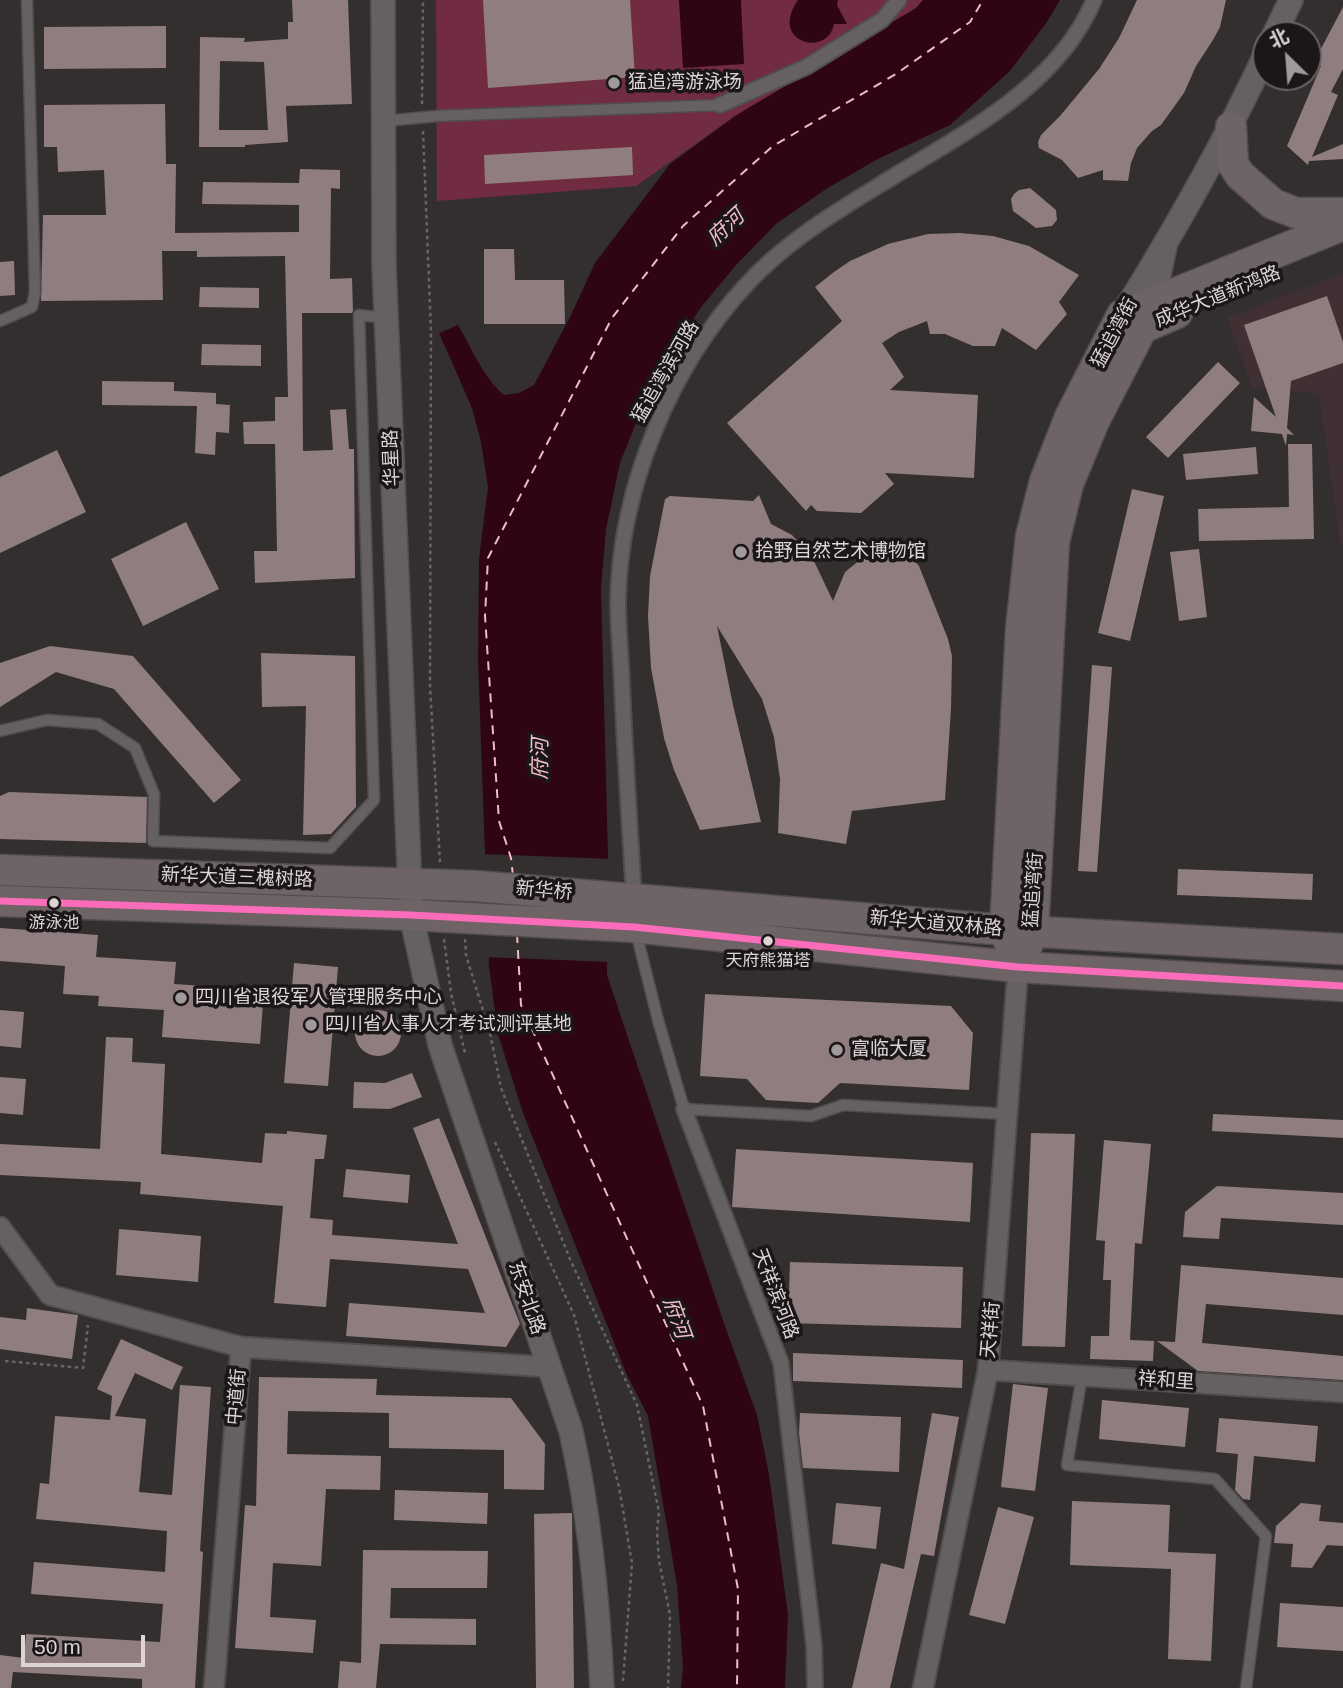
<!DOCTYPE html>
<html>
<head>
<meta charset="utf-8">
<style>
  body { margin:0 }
  #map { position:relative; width:1343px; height:1688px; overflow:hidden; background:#342f2f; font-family:Arial,"Noto Sans SC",sans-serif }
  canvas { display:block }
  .north { position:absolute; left:1252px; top:21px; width:70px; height:70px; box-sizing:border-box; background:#1b1617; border:2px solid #686263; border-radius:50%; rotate:335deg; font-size:19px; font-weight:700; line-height:28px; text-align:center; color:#dcd4d5 }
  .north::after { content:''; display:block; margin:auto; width:24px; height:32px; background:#a19a9b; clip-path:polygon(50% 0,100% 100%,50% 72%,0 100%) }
  .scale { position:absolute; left:21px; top:1635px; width:124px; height:32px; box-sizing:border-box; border:4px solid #dcd4d5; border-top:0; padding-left:9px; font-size:21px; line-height:24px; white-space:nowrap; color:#dcd4d5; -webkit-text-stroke:5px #1b1617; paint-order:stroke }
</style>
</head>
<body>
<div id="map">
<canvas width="1343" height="1688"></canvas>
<div class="north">北</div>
<div class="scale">50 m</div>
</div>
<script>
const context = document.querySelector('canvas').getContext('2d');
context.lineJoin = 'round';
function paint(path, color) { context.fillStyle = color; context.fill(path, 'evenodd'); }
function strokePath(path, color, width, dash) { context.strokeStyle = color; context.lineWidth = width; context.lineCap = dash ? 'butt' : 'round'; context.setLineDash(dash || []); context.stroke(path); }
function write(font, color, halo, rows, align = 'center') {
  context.font = font + ' Arial,"Noto Sans SC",sans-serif'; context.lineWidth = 7; context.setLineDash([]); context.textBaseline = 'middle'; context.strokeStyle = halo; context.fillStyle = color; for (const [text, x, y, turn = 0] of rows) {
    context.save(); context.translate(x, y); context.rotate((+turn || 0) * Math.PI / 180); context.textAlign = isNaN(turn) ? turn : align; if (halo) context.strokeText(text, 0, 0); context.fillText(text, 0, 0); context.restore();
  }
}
const built = new Path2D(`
  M1343,273V546H1341L1319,394L1252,387L1227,318Z`);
const green = new Path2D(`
  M436,0H923L916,8L735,116L636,186L437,201Z`);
const water = new Path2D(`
  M679,0H741L744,64L683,68Z
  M798,0H838L837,5L847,24H834C828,58 768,43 798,0Z
  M923,0H1060L1047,22L1010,71L950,125L876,160L826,189L776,224L737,264L702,306L672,350L642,408L620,463L606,529L601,588L608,856L607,975L725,1326L757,1415L769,1474L788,1615L785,1688H681L683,1667L677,1585L648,1416L626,1373L523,1113L498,1034L489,966L478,659L479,559L488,487L481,442L472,408L439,333L458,325C472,349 483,377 504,395L519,393L534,385L570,317L595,263L670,164L735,116L916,8Z`);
const pier = new Path2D(`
  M482,854L612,859L611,962L485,957Z`);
const ferry = new Path2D(`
  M513,876L511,858L499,821L485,616L488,558L612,318L683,226L773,146L896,74L970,22L983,0
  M517,934L521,1005L703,1406L738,1589L737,1688`);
const building = new Path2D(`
  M292,0H348L352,104L286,106L288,142L245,145V147H199L200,37L245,38L244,42L288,39V22H293ZM220,61L264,62L268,130H219Z
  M483,0H630L635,77L488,88Z
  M1137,0H1226L1220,27L1213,40L1196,66L1184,93L1161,125L1152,131L1137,148L1131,163L1128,181L1103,180V170L1078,178L1062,160L1039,148L1038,142L1041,135L1060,116L1099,69L1119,38Z
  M1343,7V69L1331,92L1338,95L1312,157L1343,144V159L1309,161L1308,165L1287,146L1321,66L1314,62Z
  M166,26V68L44,69V27Z
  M165,104L166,164H176L175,233L299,232V205L202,204L203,182L299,183L300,169L340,170V189L331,188L330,279L352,278L353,311L352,313H302L303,451L333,450L330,410L346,409L349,449H354L355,578L255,583L254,551H277L275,444H244L243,422L275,421V397H288L285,256L197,257V251H162L163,300L41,301L43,215H106L104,170L58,172L57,147H44V105Z
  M632,147L633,175L485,184L484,155Z
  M1030,188L1056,210L1057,220L1052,226L1036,228L1013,211L1011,199L1014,194L1019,190Z
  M960,233L993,236L1029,246L1079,275L1059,302L1067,314L1036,350L1002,328L995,346H973L945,334H930L927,321L899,332L882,343L904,377L890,390L978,395L974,478L885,473L894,484L861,513L817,511L811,505L806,511L727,423L842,321L815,287L834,272L850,261L888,244L928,234Z
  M484,249H514L515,280H564L565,324H484Z
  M14,261L15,295L0,296V262Z
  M200,287L259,288V308L199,307Z
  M1327,296L1343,342V363L1291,381L1287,428L1294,435L1287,434L1286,446L1282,434L1251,431L1254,397L1276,417L1244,325Z
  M202,344L261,345V366L201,365Z
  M1218,362L1240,383L1168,458L1146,437Z
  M102,381L174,382V391L216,393V404L230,405L229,433L216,432L215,455L195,453L197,406L102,405Z
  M1288,444H1312L1314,539L1199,541L1198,509L1289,507Z
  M1256,447L1258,474L1186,480L1183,454Z
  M57,450L86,512L0,553V477Z
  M1132,489L1164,496L1130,641L1098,633Z
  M759,495L771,524L792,535L813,559L833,601L845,572L866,555L892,549L910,556L919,566L948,639L952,656L951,709L945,800L852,811L846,844L778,833L780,779L774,737L762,699L717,626L733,705L761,822L700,830L674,770L664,738L651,668L648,616L650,576L665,499L670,496L753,501Z
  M186,522L219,589L143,626L111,559Z
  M1199,549L1207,617L1179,621L1170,552Z
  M50,646L133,656L241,780L214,803L114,689L56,672L0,707V663Z
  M261,653L355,656L356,807L331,834L303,835L306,706L262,707Z
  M1092,665L1112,667L1097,872L1078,871Z
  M9,792L147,797L146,843L0,839V796Z
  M1178,869L1313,874L1312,900L1177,895Z
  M0,928L98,935L96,957L176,962L174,984L264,990L260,1044L162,1037L164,1010L98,1006L99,996L63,994L65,966L0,961Z
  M294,963L338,967L328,1086L284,1083Z
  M705,994L951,1006L973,1033L969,1090L840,1083L818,1103L766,1100L747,1079L700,1076Z
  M0,1010L24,1012L21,1048L0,1046Z
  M355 1033a23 23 0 1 1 46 0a23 23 0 1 1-46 0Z
  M106,1037L133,1038L132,1062L165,1064L161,1154L262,1163L265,1133L287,1134V1131L327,1135L324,1159H315L310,1218L333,1220L332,1235L458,1244L413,1128L439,1118L520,1324L506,1347L346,1336L349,1303L485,1313L468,1269L330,1259L326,1307L274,1303L283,1206L140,1194L141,1182L0,1175V1144L100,1149Z
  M412,1073L422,1097L390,1109L353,1108L354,1082L385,1083Z
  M0,1077L26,1079L23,1115L0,1113Z
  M1213,1114L1343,1120V1138L1212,1131Z
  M1031,1133L1075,1134L1065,1347L1022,1346Z
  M1104,1140L1151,1144L1142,1244L1135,1243L1130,1340L1154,1341L1153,1361L1090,1359L1091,1336H1109L1111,1280H1103L1105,1241L1096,1240Z
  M736,1149L973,1163L970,1222L732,1207Z
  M346,1169L410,1175L408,1203L343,1197Z
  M1217,1186L1343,1193V1225L1221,1218L1219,1239L1183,1237L1185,1212Z
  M119,1229L201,1236L198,1282L116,1275Z
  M790,1262L963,1267L961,1328L788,1323Z
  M1181,1265L1343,1278V1315L1206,1304L1202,1343L1343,1356V1380L1198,1371L1157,1341L1175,1342Z
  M27,1308L78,1315L72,1359L0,1349V1317L26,1320Z
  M121,1339L183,1367L172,1390L135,1373L115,1416L146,1419L139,1492L172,1495L180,1385L211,1387L200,1551L203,1552L195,1688H142V1679L13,1672L11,1688H0V1655L24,1658L26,1634L160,1642L163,1604L31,1594L34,1562L165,1572L167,1531L36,1519L40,1483L49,1484L55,1416L110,1420L112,1396L97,1389Z
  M793,1353L963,1360L962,1388L793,1381Z
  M259,1377L377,1379L376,1395L511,1398L545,1444L544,1490L504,1489V1450L389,1448V1413L288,1411L287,1454L381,1456L380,1490L326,1489L321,1566L273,1563L270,1617L316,1620L313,1653L235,1648L245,1505L256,1506Z
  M1013,1384L1048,1388L1035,1491L1001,1487Z
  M1102,1400L1189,1408L1185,1447L1099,1439Z
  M800,1413L901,1417L899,1472L803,1468L799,1433Z
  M932,1413L959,1417L934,1556L921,1554L890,1688H852L881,1563L904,1569Z
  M1219,1418L1318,1426L1315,1462L1254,1456L1250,1500L1243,1499L1235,1490L1238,1454L1216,1452Z
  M395,1490L488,1493L487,1524L394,1520Z
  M1072,1501L1170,1505L1168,1552L1216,1554L1211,1661L1168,1659L1171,1569L1070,1565Z
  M836,1503L881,1507L876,1549L832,1544Z
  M1301,1503L1321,1505L1319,1521L1343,1523V1546L1327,1545L1312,1568L1291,1567L1293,1544L1274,1543L1276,1526Z
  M998,1507L1034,1517L1005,1624L969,1615Z
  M572,1513L574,1688H536L534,1514Z
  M363,1550L488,1551L487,1588H391L390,1618L476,1619V1645L380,1644L376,1688H338L340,1661L361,1663Z
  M1280,1603L1343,1607V1651L1277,1647Z`);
const path = new Path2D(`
  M422,104L423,0
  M423,131L431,332L430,685L440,863
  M444,939L451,993L465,1053
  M465,939L466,955L490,1033L501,1088L570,1259L637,1405L659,1512L657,1531L659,1561L670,1615L668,1688
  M495,1142L574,1315L619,1487L632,1563L623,1681
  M5,1361L83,1368L88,1325`);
const service = new Path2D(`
  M385,121L437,116L720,105
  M0,321L32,307L35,292L27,0
  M0,731L47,720L98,724L135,748L154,794L153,841L330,848L374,800L359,315L386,318
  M636,932L658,1020L684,1109L811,1116L843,1105L1008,1114
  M1082,1376L1067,1465L1215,1479L1266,1536L1246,1688`);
const pedestrian = new Path2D(`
  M720,105L806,67L882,20L899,0
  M634,900C630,828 625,756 622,684C621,657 618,629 618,601C620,488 670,367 747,284C790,237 846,206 899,173C972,129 1060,82 1094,0
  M684,1109L781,1363L814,1646L815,1688`);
const minor = new Path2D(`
  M0,1227L50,1295L241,1347L549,1367
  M988,1370L1343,1392
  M214,1688L241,1347
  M923,1688L988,1370L1018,967`);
const tertiary = new Path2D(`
  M383,0L384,265L411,915L440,1045L571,1431C590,1516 598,1601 602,1688
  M1274,35L1291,0
  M1148,314L1153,304L1165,246
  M1126,318L1122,315C1175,230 1224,144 1266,53`);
const primary = new Path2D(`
  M1231,127L1233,164L1240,175L1273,204L1296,213H1343
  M0,870L475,886L1005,930L1343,949
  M0,901L411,915L634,927L1018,967L1343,986
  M1011,948L1005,930L1021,629L1031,536L1045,481L1070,417L1122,315L1343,225
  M1026,948L1033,931L1054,542L1068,484L1094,421L1142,328L1177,313`);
const bus1 = new Path2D(`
  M0,901L411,915L634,927L1018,967L1343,986`);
const markers = [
  [614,83,7,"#a19a9b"],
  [741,552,7,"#a19a9b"],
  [54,903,6,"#dcd4d5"],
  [768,941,6,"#dcd4d5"],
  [181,998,7,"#a19a9b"],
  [311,1025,7,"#a19a9b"],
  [837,1050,7,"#a19a9b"]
];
const busNames = [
  ["游泳池",54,923],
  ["天府熊猫塔",768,961]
];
const poiNames = [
  ["猛追湾游泳场",628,83],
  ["拾野自然艺术博物馆",755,552],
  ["四川省退役军人管理服务中心",195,998],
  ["四川省人事人才考试测评基地",325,1025],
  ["富临大厦",851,1050]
];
const streetNames = [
  ["成华大道新鸿路",1218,297,-22],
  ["猛追湾街",1115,333,-62],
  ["猛追湾滨河路",666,372,-60],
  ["华星路",392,458,-92],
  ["新华大道三槐树路",237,878,2],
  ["猛追湾街",1034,890,-86],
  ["新华桥",544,891,5],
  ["新华大道双林路",936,924,5],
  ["天祥滨河路",775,1294,69],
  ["东安北路",526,1298,71],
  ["天祥街",991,1330,-85],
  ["祥和里",1166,1381,4],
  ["中道街",237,1397,-85]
];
const waterNames = [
  ["府河",726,228,-43],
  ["府河",541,759,-89],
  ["府河",676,1318,70]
];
paint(built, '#413033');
paint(green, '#722c42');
paint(water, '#2f0514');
paint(pier, '#342f2f');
strokePath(ferry, '#f0bac6', 2, [9, 7]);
paint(building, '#8f7d80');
strokePath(service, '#524d4d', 13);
strokePath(pedestrian, '#524d4d', 18);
strokePath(minor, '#524d4d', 23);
strokePath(tertiary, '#524d4d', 26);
strokePath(primary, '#524d4d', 33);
strokePath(path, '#696565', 2.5, [3.5, 3.5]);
strokePath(service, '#656061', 10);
strokePath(pedestrian, '#656061', 14);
strokePath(minor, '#656061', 19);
strokePath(tertiary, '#656061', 23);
strokePath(primary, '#6e6365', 30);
strokePath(bus1, '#fb6dba', 7);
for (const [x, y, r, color] of markers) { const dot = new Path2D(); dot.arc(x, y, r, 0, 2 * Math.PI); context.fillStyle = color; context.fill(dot); strokePath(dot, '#1b1617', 2.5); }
write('17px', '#dcd4d5', '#1b1617', busNames);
write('19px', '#dcd4d5', '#1b1617', poiNames, 'left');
write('19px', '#dcd4d5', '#1b1617', streetNames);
write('italic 21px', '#f0bac6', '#1b1617', waterNames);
</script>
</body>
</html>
